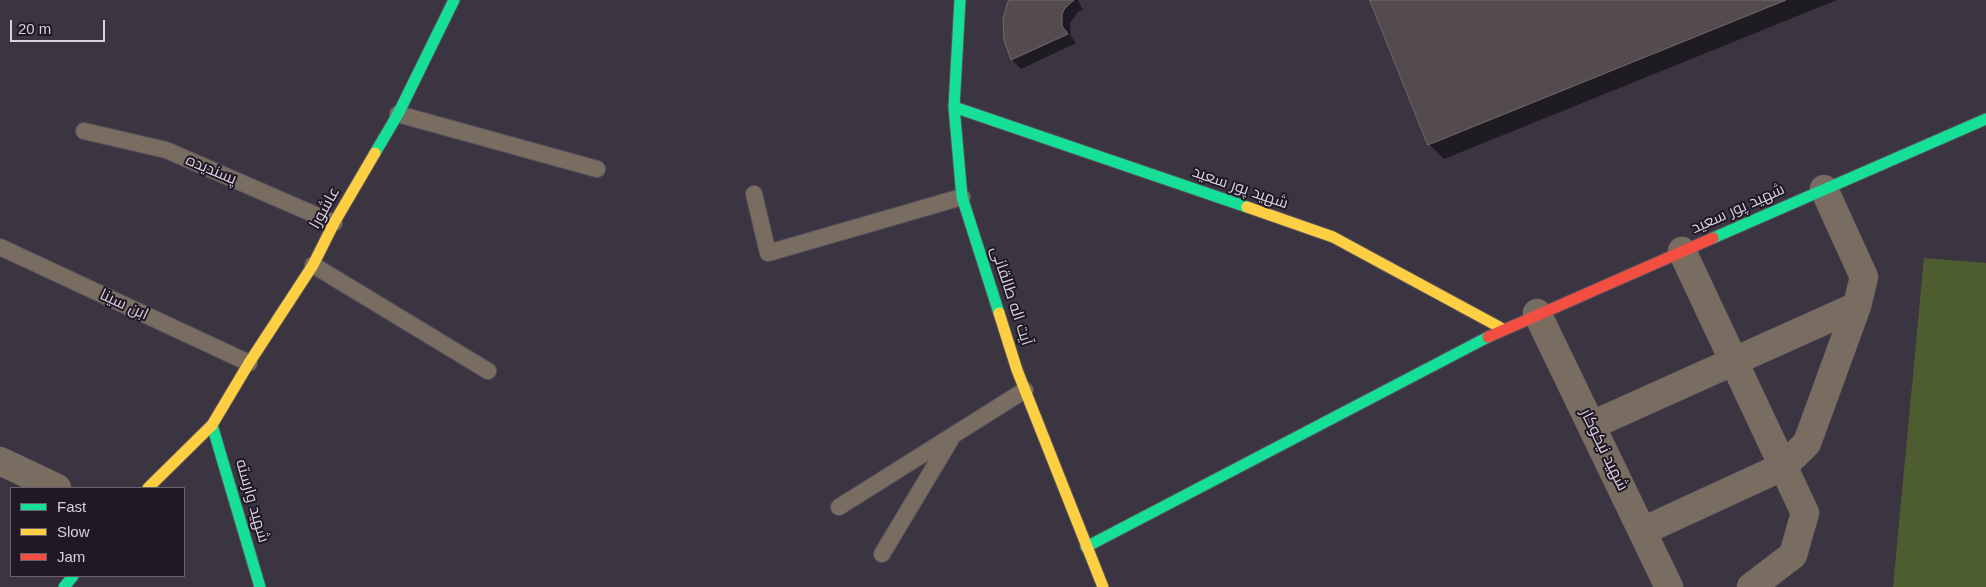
<!DOCTYPE html>
<html>
<head>
<meta charset="utf-8">
<style>
  body { margin:0 }
  #map { position:relative; width:1986px; height:587px; overflow:hidden; background:#3b3441; font-family:Helvetica,sans-serif }
  canvas { display:block }
  .legend { position:absolute; left:10px; top:487px; width:175px; height:90px; box-sizing:border-box; background:#201925; border:1px solid #6a6270; margin:0; padding:6px 9px; list-style:none; font-size:15px; color:#d9d0e0 }
  .legend li { display:flex; align-items:center; gap:10px; height:25px }
  .legend b { width:25px; border:1px solid #6a6270 }
  .scale { position:absolute; left:10px; top:20px; width:95px; height:22px; box-sizing:border-box; border:2px solid #d9d0e0; border-top:0; padding-left:6px; font-size:15px; line-height:18px; white-space:nowrap; color:#d9d0e0; -webkit-text-stroke:4px #201925; paint-order:stroke }
</style>
</head>
<body>
<div id="map">
<canvas width="1986" height="587"></canvas>
<ul class="legend">
<li><b style="height:6px;background:#16e098"></b>Fast</li>
<li><b style="height:6px;background:#ffcf43"></b>Slow</li>
<li><b style="height:6px;background:#f24e42"></b>Jam</li>
</ul>
<div class="scale">20 m</div>
</div>
<script>
const context = document.querySelector('canvas').getContext('2d');
context.lineJoin = 'round';
function paint(path, color) { context.fillStyle = color; context.fill(path, 'evenodd'); }
function strokePath(path, color, width, dash) { context.strokeStyle = color; context.lineWidth = width; context.lineCap = dash ? 'butt' : 'round'; context.setLineDash(dash || []); context.stroke(path); }
function write(font, color, halo, rows, align = 'center') {
  context.font = font + ' Helvetica,Cairo,sans-serif'; context.lineWidth = 4; context.setLineDash([]); context.textBaseline = 'middle'; context.strokeStyle = halo; context.fillStyle = color; for (const [text, x, y, turn = 0] of rows) {
    context.save(); context.translate(x, y); context.rotate((+turn || 0) * Math.PI / 180); context.textAlign = isNaN(turn) ? turn : align; if (halo) context.strokeText(text, 0, 0); context.fillText(text, 0, 0); context.restore();
  }
}
const green = new Path2D(`
  M1924,258L1986,263V587H1893Z`);
const shadow = new Path2D(`
  M1010,0H1078L1083,10L1078,12L1070,23L1071,36L1076,43L1021,69L1012,60L1005,40Z
  M1371,0H1837L1444,159L1429,144Z`);
const building = new Path2D(`
  M1009,0H1074L1065,8L1062,14V26L1068,34L1011,60L1004,40L1003,19Z
  M1370,0H1786L1428,145Z`);
const lane = new Path2D(`
  M398,114L597,169
  M84,131L166,150L334,223
  M754,194L768,253L962,197
  M0,247L249,363
  M313,265L488,371
  M839,507L1025,390
  M882,554L951,439`);
const street = new Path2D(`
  M1682,251L1805,513L1793,555L1751,587
  M1537,313L1669,587
  M1592,425L1857,306
  M0,461L57,488
  M1643,531L1784,466L1807,443L1857,306L1864,277L1824,189`);
const fast = new Path2D(`
  M960,0L954,107L962,197L999,313
  M954,107L1247,207
  M375,153L398,114L454,0
  M1713,238L1986,119
  M212,425L260,587
  M1086,547L1488,337
  M64,587L73,576`);
const slow = new Path2D(`
  M1247,207L1333,237L1503,329
  M999,313L1017,370L1103,587
  M148,488L212,425L249,363L313,265L334,223L375,153`);
const jam = new Path2D(`
  M1488,337L1713,238`);
const streetNames = [
  ["پسندیده",211,170,23],
  ["شهید پور سعید",1240,188,19],
  ["عاشورا",325,208,-61],
  ["شهید پور سعید",1738,209,-24],
  ["آیت اله طالقانی",1011,296,72],
  ["ابن سینا",124,305,25],
  ["شهید نیکوکار",1604,450,64],
  ["شهید وارسته",252,501,74]
];
paint(green, '#4e5d2f');
paint(shadow, '#0007');
paint(building, '#534b4d');
strokePath(building, '#736a6b', 1);
strokePath(lane, '#57515d', 18);
strokePath(street, '#57515d', 29);
strokePath(fast, '#57515d', 13);
strokePath(slow, '#57515d', 13);
strokePath(jam, '#57515d', 13);
strokePath(lane, '#796d62', 16);
strokePath(street, '#796d62', 28);
strokePath(fast, '#16e098', 11);
strokePath(slow, '#ffcf43', 11);
strokePath(jam, '#f24e42', 11);
write('16px', '#d9d0e0', '#201925', streetNames);
</script>
</body>
</html>
